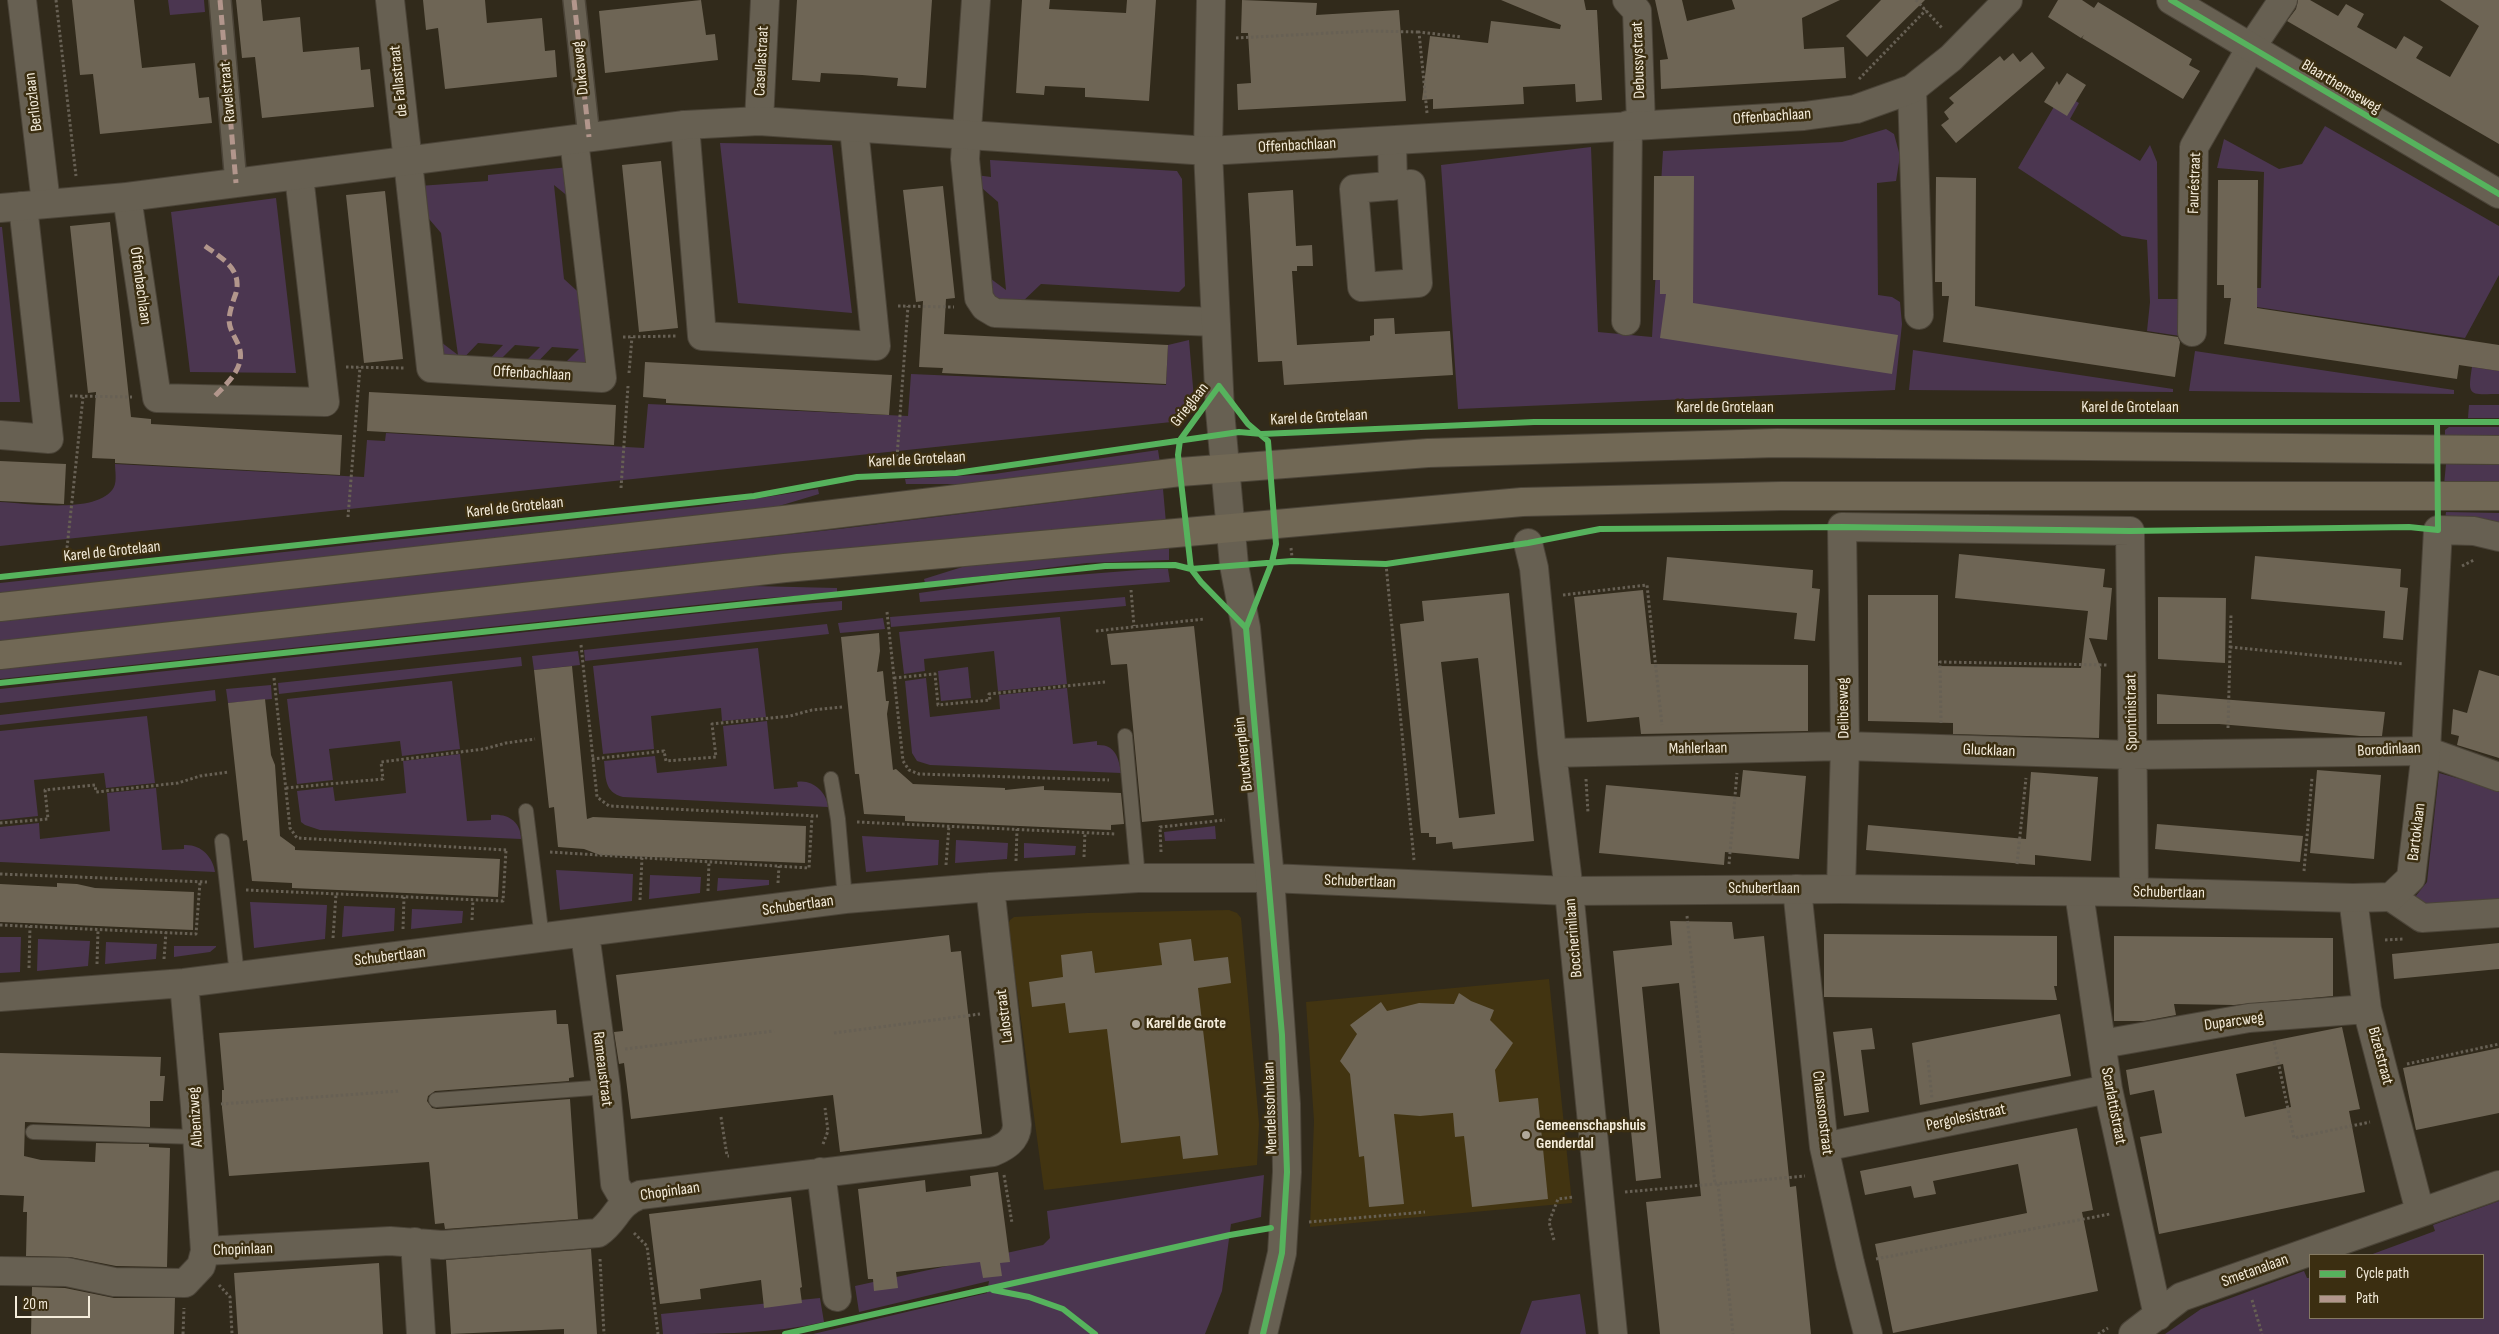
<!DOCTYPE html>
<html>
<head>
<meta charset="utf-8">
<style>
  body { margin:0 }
  #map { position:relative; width:2499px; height:1334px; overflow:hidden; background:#312a1b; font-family:"Sofia Sans Condensed",sans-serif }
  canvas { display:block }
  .legend { position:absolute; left:2309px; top:1254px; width:175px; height:65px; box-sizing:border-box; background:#3b2e11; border:1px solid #857a62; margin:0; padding:6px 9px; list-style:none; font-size:15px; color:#f4ecdb }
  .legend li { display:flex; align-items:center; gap:10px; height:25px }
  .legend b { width:25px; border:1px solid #857a62 }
  .scale { position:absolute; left:15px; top:1296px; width:75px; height:22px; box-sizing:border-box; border:2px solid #f4ecdb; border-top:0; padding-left:6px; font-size:15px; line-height:18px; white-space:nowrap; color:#f4ecdb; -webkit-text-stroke:4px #3b2e11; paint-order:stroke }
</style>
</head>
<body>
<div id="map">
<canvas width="2499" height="1334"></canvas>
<ul class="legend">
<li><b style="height:6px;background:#56b35d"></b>Cycle path</li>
<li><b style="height:6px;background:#b2968c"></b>Path</li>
</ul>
<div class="scale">20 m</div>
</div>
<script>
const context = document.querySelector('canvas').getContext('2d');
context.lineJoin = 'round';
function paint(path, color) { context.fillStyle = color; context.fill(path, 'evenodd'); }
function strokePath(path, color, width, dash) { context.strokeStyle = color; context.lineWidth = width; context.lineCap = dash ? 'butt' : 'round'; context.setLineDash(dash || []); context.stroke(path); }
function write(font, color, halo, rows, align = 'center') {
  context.font = font + ' "Sofia Sans Condensed",sans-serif'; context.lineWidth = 5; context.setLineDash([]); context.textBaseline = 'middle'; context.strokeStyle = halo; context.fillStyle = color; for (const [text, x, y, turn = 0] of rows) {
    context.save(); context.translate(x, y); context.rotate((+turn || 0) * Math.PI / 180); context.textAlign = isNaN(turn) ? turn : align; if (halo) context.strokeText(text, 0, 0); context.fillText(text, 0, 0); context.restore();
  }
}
const built = new Path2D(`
  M1229,910L1237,913L1241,918L1259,1124L1257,1165L1044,1190L1008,924L1010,920L1014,917L1087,913Z
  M1549,979L1572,1203L1310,1227L1314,1121L1306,1002Z`);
const green = new Path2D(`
  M168,0H204L205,12L170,15Z
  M2062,93L2079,103L2070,119L2140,161L2150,145L2157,162L2158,299H2181L2180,336L2147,331L2150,302L2147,240L2122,236L2018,168Z
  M2325,126L2499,226V275L2465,338L2230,303L2246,288H2261L2264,172L2217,168L2224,139L2279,169L2302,164Z
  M1886,129L1894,134L1900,156L1896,181L1877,183L1878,295L1892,297L1900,302L1902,324L1895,390L1458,409L1441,165L1591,147L1598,332L1652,337L1663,151L1842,142Z
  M720,143L832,145L852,313L738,303Z
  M990,160L1177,171L1182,179L1185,286L1179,292L1041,284L1020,304L1001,303L990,293L987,276L1006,290L998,202L975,182L976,175L991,177Z
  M569,167L575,202L554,185L564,279L586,299L588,359L580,368H560L579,349L552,347L532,368L521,366L540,347L515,345L494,366L484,365L503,345L478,343L456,366L441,357L437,339L458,355L441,233L424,213L419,186L488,181V175Z
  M276,198L296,373L190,372L171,212Z
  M0,227H2L20,402H0Z
  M1189,340L1194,399L1181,421L0,546V502C27,503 99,515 114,487C117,481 115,470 115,464L364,477L367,440L385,441L386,433L644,448L648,404L908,416L911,374L1166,385L1168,345Z
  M1913,350L2173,389V392L1909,390Z
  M2195,351L2454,390V394L2189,391Z
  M2472,367L2499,371V394C2470,394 2467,398 2472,367Z
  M2469,405H2499V418H2468Z
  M2449,427H2499V438L2445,436V430Z
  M1158,450L1160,463L994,484H906L905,479L994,474Z
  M2446,464L2499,465V487L2444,485Z
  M818,489L819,494L759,512L0,594V583L715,505Z
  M1163,489L1166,523L1022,533L766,559L0,643V621L839,529Z
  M2446,512L2499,513V527L2445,520Z
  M1169,547V560L1087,563L925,583L924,579L975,563Z
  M1151,569H1168L1170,582L920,602L919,593L1013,580Z
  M752,586L837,588V593L753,599L0,679V669Z
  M1125,597L1126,606L891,627L890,617Z
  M842,601V610L0,703V689L738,609Z
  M1060,617L1067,684L998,691L994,651L924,659L925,671L904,674L899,632Z
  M883,618L885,629L840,633L838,623Z
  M827,624L829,634L585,661L584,650Z
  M758,648L766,717L722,721L721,708L651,716L654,749L603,754L593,666Z
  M578,651L580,665L534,670L532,656Z
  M521,657L522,666L279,694L278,683Z
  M968,667L971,698L941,701L938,671Z
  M926,678L930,717L1000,709L999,695L1067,688L1073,744L1097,741V745C1115,744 1119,758 1121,773L930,765L917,761L912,753L905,681Z
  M452,681L460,749L402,756L400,741L329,749L333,780L297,784L287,699Z
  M271,685L272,699L228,703L226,689Z
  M215,690L216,701L0,725V715Z
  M147,716L155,783L106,788L104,773L34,780L38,816L0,820V731Z
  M767,721L774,789L798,787L797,782C812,779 827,792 828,807L623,797C604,792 606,778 604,761L655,756L657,773L727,766L723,726Z
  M460,754L467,821L491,820V815C507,813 521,821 521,839L320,830L305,825L301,822L297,791L333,787L335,801L406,793L403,761Z
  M2439,773L2499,790V900L2428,907L2415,897L2427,882Z
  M156,788L162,850L184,849V845C201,844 213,857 215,872L0,862V827L39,823L40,839L110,831L107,793Z
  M1215,826L1216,839L1165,841L1164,832Z
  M862,836L939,840L938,865L866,872Z
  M956,840L1008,843L1007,859L955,863Z
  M1024,843L1076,846L1075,855L1024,858Z
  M556,870L633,874L632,901L560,910Z
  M650,875L701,877L700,893L649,899Z
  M718,878L769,880V885L717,891Z
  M250,902L327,905L325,939L254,948Z
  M344,906L395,908L394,931L342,937Z
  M412,909L463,911L462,923L411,929Z
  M0,937H21L20,972L0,973Z
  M38,939L90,941L88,966L37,971Z
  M106,942L157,944L156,959L105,964Z
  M174,946H216V947L210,952L174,957Z
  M1264,1175L1261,1217L1231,1224L1222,1291L1205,1334H813L987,1293L989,1281L859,1312L855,1286L1043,1245L1050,1238L1047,1211Z
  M2499,1201V1334H2165L2201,1309L2304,1271L2307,1278H2310V1318H2483V1255H2370L2435,1231L2433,1225Z
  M1580,1294L1586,1334H1520L1532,1301Z
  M820,1298L824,1322C772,1334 717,1334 663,1334L661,1314Z`);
const building = new Path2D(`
  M72,0H134L142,68L195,63L199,98L209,97L212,123L100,134L93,74L80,75Z
  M236,0H261L263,21L300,17L303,52L359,47L361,70L370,69L374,107L262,118L255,57L242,58Z
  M423,0H485L487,23L542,18L545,51L555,50L557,77L445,89L438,28L426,30Z
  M701,0L706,35L715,34L718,60L605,73L599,11Z
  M797,0H932L926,88L897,86L898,78L862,75L821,73L820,82L792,80Z
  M1022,0H1050L1049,9L1126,13L1127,0H1156L1149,101L1085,97V88L1045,86L1044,95L1016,93Z
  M1242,0L1317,3L1316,15L1399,10L1406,101L1238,110L1237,84L1251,83L1248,33H1241Z
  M1501,0H1584L1586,10H1597L1602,100L1576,102L1575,84L1523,87L1524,104L1433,109V99L1422,100L1430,36L1488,43L1491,21L1560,29L1561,25Z
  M1655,0H1682L1687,21L1735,9L1732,0H1840L1802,18L1804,49L1844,47L1846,78L1661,89L1660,60L1668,59Z
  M1881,0H1925L1867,57L1846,36Z
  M2058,0H2082L2094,8L2098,2L2192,59L2189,65L2200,71L2183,99L2082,38L2084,35L2081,38L2048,17Z
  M2298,0H2310L2338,16L2346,4L2364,14L2357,27L2396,49L2404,36L2423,47L2416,58L2450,77L2479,26L2440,0H2499V144L2287,21L2296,9Z
  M2032,52L2045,68L1956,143L1941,125L1949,119L1944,112L1954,103L1949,98L2000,56L2004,61L2013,53L2020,62Z
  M2067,73L2086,85L2067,116L2044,102L2057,81L2059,85Z
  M661,161L678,328L639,332L622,165Z
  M1654,176H1694L1693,303L1898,335L1892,374L1660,338L1666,294H1660V280H1653Z
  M1936,177L1976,178L1975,306L2178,337L2180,342L2175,377L1943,342L1949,296H1942V282H1935Z
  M2218,180H2258L2257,308L2499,345V371L2459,365L2457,379L2224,344L2231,298H2224V285H2217Z
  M943,186L955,298L946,299L944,334L1168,345L1166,384L942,373L943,368L919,367L923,301L916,302L903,190Z
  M1293,190L1296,246L1312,245L1313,266H1297V271H1292L1297,345L1370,341V336L1374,335V319L1394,318L1395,334L1450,331L1453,375L1284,385L1282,361L1258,362L1248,193Z
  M385,191L403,359L364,363L346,195Z
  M110,222L131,417L151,419V424L342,435L340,475L115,463V459L92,458L96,392L88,393L70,226Z
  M645,362L892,375L889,415L666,403V399L643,397Z
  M369,392L616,405L614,445L367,431Z
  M0,461L66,464L64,504L0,501Z
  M1959,554L2105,569L2103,587L2112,588L2107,640L2089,638L2101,669L2099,738L1953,734V723L1868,721V595H1938V666L2081,668L2088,611L1955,598Z
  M2255,556L2401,569L2400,587L2408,588L2403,640L2383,638L2385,611L2251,599Z
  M1667,557L1813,570L1812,588L1820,589L1815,641L1794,639L1797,613L1663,600Z
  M1643,590L1651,664L1808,665V731L1641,734L1639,717L1587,722L1574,597Z
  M1509,593L1534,841L1453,849L1452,842L1436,844V837H1429V833H1421L1400,624L1424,621L1422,601ZM1478,658L1495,814L1459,818L1441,662Z
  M2158,597L2226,598L2225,663L2158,659Z
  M1194,626L1214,815L1142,822L1127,664L1111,665L1107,634Z
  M879,633L880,651L877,672L883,671L886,701H889L887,714L893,770L896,769L913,784L1005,788V790L1044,786V790L1121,793L1124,824L1111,825V830L905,821V816L864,814L859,774H855L841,637Z
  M572,666L587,819L593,817L806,826L805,863L600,855L584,849L558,847L554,807L549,808L534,670Z
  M2479,670L2499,676V758L2457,745L2459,736L2451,734L2453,709L2467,713Z
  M2157,694L2385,712L2382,736H2360L2219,724H2157Z
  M265,699L271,755L275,765L280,836L295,847V850L500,859L498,897L292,888V883L252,881L247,840L243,841L228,703Z
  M1743,770L1806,776L1799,859L1725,852L1724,865L1599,853L1606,785L1740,797Z
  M2317,770L2381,775L2374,859L2310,853Z
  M2031,772L2098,777L2091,861L2035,855V865L1866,850L1868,825L2026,839Z
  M2157,824L2303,836L2300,862L2155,849Z
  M57,883L77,884L95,888L194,892L193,930L0,922V884L57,887Z
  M1670,921L1732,922L1734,939L1764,936L1790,1187L1796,1186L1811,1334H1660L1646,1202L1701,1196L1679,983L1642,987L1661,1178L1636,1181L1613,951L1672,945Z
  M1824,934L2057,936V986H2054L2057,1000L1824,997Z
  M949,935L951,952L961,951L982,1134L840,1152L833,1095L631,1119L624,1063L619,1064L614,1032L623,1031L616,975Z
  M2114,936L2333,938V996L2234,1005L2174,1004L2176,1015L2144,1021H2114Z
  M1191,939L1194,961L1228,957L1231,983L1198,988L1218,1155L1183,1159L1180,1136L1121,1143L1107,1029L1069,1033L1065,1003L1032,1007L1029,982L1063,977L1061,955L1092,951L1095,973L1162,965L1159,943Z
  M2499,943V969L2394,979L2392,954Z
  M1459,993L1471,1001L1494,1010L1490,1020L1513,1043L1495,1070L1499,1102L1538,1098L1548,1199L1472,1207L1464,1136L1455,1137L1453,1113L1420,1116L1394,1114L1404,1204L1369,1207L1364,1156L1359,1157L1350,1074L1340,1061L1357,1034L1350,1025L1381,1002L1387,1011L1419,1003L1454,1004Z
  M556,1010L557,1024H568L574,1077L569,1078V1081L435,1091L428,1096L427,1101L432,1108L437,1109L570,1099L578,1219L445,1229L444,1223L435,1224L429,1162L229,1176L222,1108V1090H224L219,1033Z
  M2060,1014L2071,1076L1920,1105L1912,1043Z
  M2342,1027L2360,1109L2349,1111L2365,1192L2159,1234L2140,1137L2162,1133L2154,1090L2130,1095L2126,1070ZM2283,1064L2291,1107L2245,1117L2236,1074Z
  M1872,1028L1875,1049L1861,1050L1869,1112L1844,1116L1833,1032Z
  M2499,1048V1113L2416,1130L2403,1068Z
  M0,1053L161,1057L160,1076H165L163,1101H150V1127L25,1122L24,1156L41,1160L95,1162L96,1143L149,1144V1147L170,1148L167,1267L116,1266L70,1257L26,1256L27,1212H23L24,1196L0,1195Z
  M2077,1128L2093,1210L2082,1212L2098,1291L1893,1333L1875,1244L2027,1213L2018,1164L1933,1181L1936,1194L1914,1198L1911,1186L1865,1195L1860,1171Z
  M998,1172L1010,1262L1000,1263L1002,1276L983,1278L980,1262L896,1272L898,1288L874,1291L873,1279H868L858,1189L925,1180L926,1192L971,1186L970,1176Z
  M791,1197L802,1287L800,1288L802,1303L764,1308L761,1280L700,1289L701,1299L660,1304L649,1214Z
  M591,1249L597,1334H564V1329L451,1334L446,1260Z
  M379,1263L383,1334H238L234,1273Z
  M32,1287L65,1288L114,1298H175L174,1334H31Z`);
const path = new Path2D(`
  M56,0L76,176
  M1916,0L1943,29
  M1236,38L1368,31L1419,32
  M1859,79L1926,10
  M1427,113L1419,32L1462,37
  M898,306L954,307
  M623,337L676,336
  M346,367L405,368
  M629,373L632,337
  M70,396L132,397
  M897,457L908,306
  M621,488L628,386
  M348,517L360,367
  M67,548L83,397
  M1291,548L1292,557
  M1386,564L1414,860
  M2462,566L2474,560
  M1131,590L1134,626
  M1563,595L1647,585L1662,725
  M887,612L903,761L909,770L919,774L1109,780
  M1096,631L1204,619
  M581,645L597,797L609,806L818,816
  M2230,647L2404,664
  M274,678L290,828L297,838L507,850
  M894,678L935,674L938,705L990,700L989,694L1105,682
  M1941,723L1940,662L2107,665
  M2228,728L2231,614
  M592,759L664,751L666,761L716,757L712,724L790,716L812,710L842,707
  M1586,779L1588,813
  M286,788L383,779L381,762L484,749L506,743L535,739
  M857,822L1115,834
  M0,823L48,819L45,790L95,785L96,792L178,783L200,776L229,772
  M550,852L809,868L812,816
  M1161,852L1160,827L1225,820
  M1084,857L1085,832
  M1016,861L1017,829
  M1729,864L1737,773
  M2017,864L2026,778
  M946,865L949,826
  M2304,871L2312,778
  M0,874L207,882
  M778,883L779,866
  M246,890L503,901L506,850
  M708,891L709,862
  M640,900L642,858
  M1687,916L1715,1184
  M472,920L473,900
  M0,925L196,934L200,882
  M403,929L404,897
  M333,938L336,894
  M2385,940L2404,939
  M164,959L166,932
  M97,964L98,930
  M29,968L30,926
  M834,1033L980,1014
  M2274,1042L2294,1138L2370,1122
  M625,1049L774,1031
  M1928,1060L1932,1099
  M2407,1064L2499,1044
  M221,1104L400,1091
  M721,1117L727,1156H729
  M823,1144L828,1131L825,1108
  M1004,1175L1012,1223
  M1718,1184L1733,1334
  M1625,1192L1805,1176
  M1309,1222L1425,1212
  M634,1233L647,1246L658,1334
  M1554,1240L1549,1222L1558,1199L1574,1197
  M600,1259L604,1334
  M1876,1259L2110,1214
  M219,1285L230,1297L232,1334
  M2252,1300L2262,1334
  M183,1334L184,1308
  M2098,1334L2108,1328`);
const service = new Path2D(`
  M1125,736L1138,878
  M831,779L838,819L845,899
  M526,811L542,938
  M222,841L237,975
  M436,1100L606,1087
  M33,1132L197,1137`);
const pedestrian = new Path2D(`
  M220,0L236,183
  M574,0L589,137`);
const minor = new Path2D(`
  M22,0L46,203
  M390,0L431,368L602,378L574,140
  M976,0L965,159L979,298L985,307L995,313L1215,322
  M1627,0L1637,11L1641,124
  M1912,89L1919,315
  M759,121L765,0
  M685,125L702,336L876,346L854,128
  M1392,141L1393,186
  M1208,151L1211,0
  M1411,184L1418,283L1362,287L1354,189Z
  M127,197L157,398L325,402L299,176
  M1626,321L1628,125
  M2192,332L2194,147L2250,49L2283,0
  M0,435L49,439L23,206
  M1528,543L1534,568L1552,753L1569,891L1613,1334
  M1552,753L1845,746L2132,755L2426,751L2499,777
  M1797,889L1824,1147L1850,1263L1868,1334
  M1841,889L1845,746L1842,527L2130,531L2134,892
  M2079,893L2108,1089L2158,1316
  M2391,897L2422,918L2499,913
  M2353,898L2367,1009L2420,1212
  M585,934L606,1087L615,1184L625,1201
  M0,997L184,983L845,899L990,887L1138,878H1270
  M2102,1044L2249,1018L2367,1009
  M1824,1147L2108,1089
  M821,1172L837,1297
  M415,1242L421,1334
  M205,1251L390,1241L442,1245L598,1233C617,1220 616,1204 640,1195L993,1152C1005,1147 1017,1140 1017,1125L990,887
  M0,1271L67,1272L114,1282L185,1283L201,1266L205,1251L195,1106L184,983
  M2133,1334L2181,1297L2499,1185`);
const tertiary = new Path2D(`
  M2171,0L2499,194
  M1208,151L1220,411L1234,565L1246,628L1270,878L1286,1104L1287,1172L1282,1253L1263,1334
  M0,208L127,197L685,125L759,121L1208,151L1804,116L1856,109L1912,89L1951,58L2008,0
  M1270,878L1569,891L1841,889L2134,892L2353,898L2391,897L2411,878L2426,751L2438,530L2474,531L2499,537`);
const primary = new Path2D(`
  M0,607L784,520L1180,472L1428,453L1777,443L2499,450
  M0,655L785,568L1522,502L1781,496H2499`);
const quiet = new Path2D(`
  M220,0L236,183
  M574,0L589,137
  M205,246C223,259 242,269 236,293C233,301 230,310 229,319C229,329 234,335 238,344C248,367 226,384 212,399`);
const cycleway = new Path2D(`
  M2171,0L2499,194
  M0,577L754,496L857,477L956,473L1239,432L1262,434L1534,422H2499
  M1246,628L1201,582L1191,569L1178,455L1180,440L1219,386L1248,424L1268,441L1276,544L1272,562L1246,628L1282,1035L1287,1172L1282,1253L1263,1334
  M0,683L1105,566L1175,565L1191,569L1292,561L1386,564L1528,543L1600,529L1842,527L2130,531L2409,527L2438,530L2437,422
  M993,1290L1029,1297L1063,1309L1095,1334
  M785,1334L1230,1235L1271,1228`);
const markers = [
  [1136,1024,5,"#b0a898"],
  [1526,1135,5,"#b0a898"]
];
const streetNames = [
  ["Debussystraat",1639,60,-92],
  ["Casellastraat",762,61,-87],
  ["Dukasweg",581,68,-96],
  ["de Fallastraat",399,81,-96],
  ["Blaarthemseweg",2341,87,31],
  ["Ravelstraat",228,92,-95],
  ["Berliozlaan",34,102,-97],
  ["Offenbachlaan",1772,117,-4],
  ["Offenbachlaan",1297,146,-3],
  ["Fauréstraat",2195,183,-88],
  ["Offenbachlaan",140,286,82],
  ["Offenbachlaan",532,374,3],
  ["Grieglaan",1190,405,-52],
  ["Karel de Grotelaan",1725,408],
  ["Karel de Grotelaan",2130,408],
  ["Karel de Grotelaan",1319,418,-3],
  ["Karel de Grotelaan",917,460,-3],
  ["Karel de Grotelaan",515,508,-6],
  ["Karel de Grotelaan",112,552,-6],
  ["Delibesweg",1844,708,-91],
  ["Spontinistraat",2132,712,-91],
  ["Mahlerlaan",1698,749,-1],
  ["Borodinlaan",2389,750,-3],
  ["Glucklaan",1989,751,2],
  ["Brucknerplein",1244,754,-96],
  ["Bartoklaan",2417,832,-83],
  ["Schubertlaan",1360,882,2],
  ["Schubertlaan",1764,889],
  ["Schubertlaan",2169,893,1],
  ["Schubertlaan",798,906,-8],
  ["Boccherinilaan",1574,938,-95],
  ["Schubertlaan",390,957,-7],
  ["Lalostraat",1005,1016,-97],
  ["Duparcweg",2234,1022,-8],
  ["Bizetstraat",2380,1056,75],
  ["Rameaustraat",602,1069,83],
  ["Scarlattistraat",2113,1106,79],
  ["Mendelssohnlaan",1271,1108,-92],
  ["Chaussonstraat",1822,1113,83],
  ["Albenizweg",196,1117,-94],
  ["Pergolesistraat",1966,1118,-12],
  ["Chopinlaan",670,1192,-8],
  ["Chopinlaan",243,1250,-2],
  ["Smetanalaan",2255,1271,-20]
];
const poiNames = [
  ["Karel de Grote",1146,1024],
  ["Gemeenschapshuis",1536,1126],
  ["Genderdal",1536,1144]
];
paint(built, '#423411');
paint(green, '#4b3650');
paint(building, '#6e6555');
strokePath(service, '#4b4438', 16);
strokePath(pedestrian, '#4b4438', 24);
strokePath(minor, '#4b4438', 30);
strokePath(tertiary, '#4b4438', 30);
strokePath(primary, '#4b4438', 30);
strokePath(path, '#676054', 3, [2.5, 2.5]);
strokePath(service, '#676052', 14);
strokePath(pedestrian, '#676052', 21);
strokePath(minor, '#676052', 28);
strokePath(tertiary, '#676052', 28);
strokePath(primary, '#716855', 28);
strokePath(quiet, '#b2968c', 5, [10, 5]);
strokePath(cycleway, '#56b35d', 6);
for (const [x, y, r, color] of markers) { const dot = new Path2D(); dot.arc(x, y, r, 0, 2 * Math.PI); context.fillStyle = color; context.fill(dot); strokePath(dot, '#3b2e11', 2); }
write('16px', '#f4ecdb', '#3b2e11', streetNames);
write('bold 16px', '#f4ecdb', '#3b2e11', poiNames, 'left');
</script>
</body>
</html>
